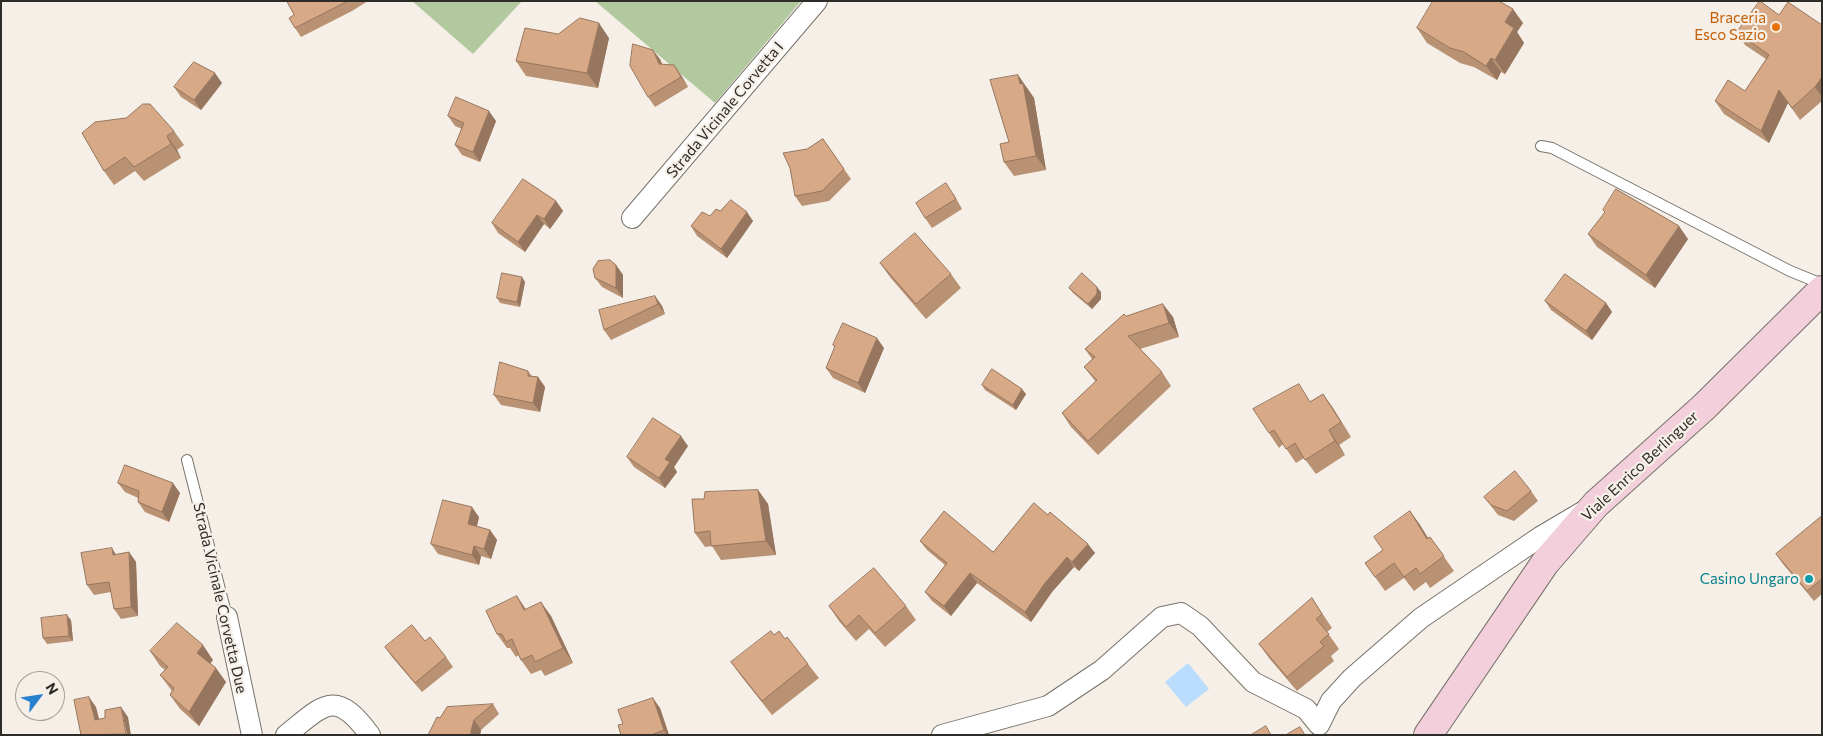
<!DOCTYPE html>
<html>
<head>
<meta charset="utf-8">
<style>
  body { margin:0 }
  #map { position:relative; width:1823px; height:736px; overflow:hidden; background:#f5efe7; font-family:Commissioner,sans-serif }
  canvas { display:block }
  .frame { position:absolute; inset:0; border:2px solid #2e2c29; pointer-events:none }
  .north { position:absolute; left:15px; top:671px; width:50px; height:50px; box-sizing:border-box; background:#f5efe7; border:1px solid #a5a19b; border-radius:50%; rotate:59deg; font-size:14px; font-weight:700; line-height:20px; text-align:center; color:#2e2c29 }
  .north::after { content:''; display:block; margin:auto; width:18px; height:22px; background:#2881ce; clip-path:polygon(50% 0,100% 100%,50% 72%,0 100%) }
</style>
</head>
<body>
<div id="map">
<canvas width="1823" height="736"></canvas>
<div class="frame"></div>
<div class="north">N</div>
</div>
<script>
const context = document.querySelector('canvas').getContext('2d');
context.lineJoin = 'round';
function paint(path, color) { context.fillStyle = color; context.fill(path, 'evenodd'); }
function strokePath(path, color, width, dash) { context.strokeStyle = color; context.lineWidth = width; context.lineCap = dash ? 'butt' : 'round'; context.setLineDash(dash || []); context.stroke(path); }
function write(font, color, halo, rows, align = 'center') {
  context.font = font + ' Commissioner,sans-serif'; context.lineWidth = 4.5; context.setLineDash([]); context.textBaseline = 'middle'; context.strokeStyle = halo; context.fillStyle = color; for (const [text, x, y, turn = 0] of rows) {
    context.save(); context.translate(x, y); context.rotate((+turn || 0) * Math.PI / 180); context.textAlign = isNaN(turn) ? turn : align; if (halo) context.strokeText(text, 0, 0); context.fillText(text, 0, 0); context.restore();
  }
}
const green = new Path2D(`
  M412,1H522L473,54Z
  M595,1H801L715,103Z`);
const water = new Path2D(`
  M1188,663L1209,689L1186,707L1165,682Z`);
const lane = new Path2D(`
  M1541,146L1552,148L1790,271L1822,284
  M187,460L227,617`);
const street = new Path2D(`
  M632,218L817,1
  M227,617L252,735
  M286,735C325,704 335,688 370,735
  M942,735L1048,706L1102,670L1162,617L1181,613L1200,626L1253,682L1306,709L1319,725L1331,701L1352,678L1421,618L1540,537L1584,511`);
const secondary = new Path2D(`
  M1428,735L1545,563L1596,504L1704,407L1822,290`);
const wall = new Path2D(`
  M287,1H368L352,11L301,37L295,28L294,15Z
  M1779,15L1822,25V101L1800,120L1788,103L1769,143L1724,114L1715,101L1745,91L1766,59L1745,45L1737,32Z
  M1523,23L1517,32L1524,43L1505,74L1501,72L1497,80L1474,67L1460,63L1427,43L1417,28Z
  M558,34L609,38L598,88L526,76L516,61Z
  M660,59L662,64L681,75L688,87L655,107L648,97Z
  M1018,75L1034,98L1046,170L1014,176L1004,162L1009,142Z
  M222,83L201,110L181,97L174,87Z
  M448,116L496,121L480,162L462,155L455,145L462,129L455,126Z
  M174,131L184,145L177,150L181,158L144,181L135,171L114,185L104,171L82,133Z
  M823,139L851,179L829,201L802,206L795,196L807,149Z
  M953,193L962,209L932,228L925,218Z
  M556,201L563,211L550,229L544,224L525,252L498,233L492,223Z
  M720,211L753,221L727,258L697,236L691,226Z
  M1588,234L1688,239L1655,288L1597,247Z
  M880,263L951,274L961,288L926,319L890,277Z
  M616,265L623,275V298L602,287L595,278Z
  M525,282L520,307L500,303L497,298Z
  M1069,288L1101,292V299L1092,309L1073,293Z
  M655,296L662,306L665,314L611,340L604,330Z
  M1545,301L1606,303L1612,312L1592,340L1551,310Z
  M1126,316L1173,317L1179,337L1140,349L1162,372L1171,386L1098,455L1071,427L1062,413L1096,382L1084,367L1092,359L1085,349Z
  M833,345L884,348L865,393L833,378L826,368L835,348Z
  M528,371L532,376L538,377L545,387L540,412L501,405L494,395Z
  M982,385L1026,394L1016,410L985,390Z
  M1323,394L1351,437L1339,445L1345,455L1316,474L1304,458L1296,463L1283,444L1279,448L1269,433L1311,401Z
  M688,446L674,467L677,472L665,488L634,467L627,457Z
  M118,483L180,493L169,522L145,512L138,502V498L125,492Z
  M758,490L768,504L776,555L721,560L712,546L705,547L695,533L704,499Z
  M1531,491L1538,501L1514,521L1498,515L1484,497Z
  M1410,511L1420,525L1428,538L1430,537L1454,571L1430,588L1426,582L1414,591L1404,578L1385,591L1365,563L1383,550Z
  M1048,515L1095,553L1079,571L1074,567L1052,592L1031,622L977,583L951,616L932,601L925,592L945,565L927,550L920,541L993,552Z
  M1822,516V594L1814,601L1783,564L1776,554Z
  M479,517L477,526L490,530L497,540L491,559L481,556L479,565L438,554L431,544Z
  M129,552L136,562L138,616L121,619L114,609L111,592L94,595L87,585L116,555Z
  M1312,598L1332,628L1327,632L1339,649L1331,656L1334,661L1297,691L1269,658L1259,644Z
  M829,606H906L916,620L885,647L869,629L856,641L839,621Z
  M526,609L551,616L573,663L545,676L541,670L531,674L521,660L519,655L516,657L510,648H507L497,634Z
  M71,620L73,641L47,644L43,638Z
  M774,635L808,664L819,678L772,715L741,676L731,662Z
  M425,641L446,657L453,667L422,692L392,657L385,647Z
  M150,651L213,660L210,663L226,682L199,726L180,709L170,695L172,691L160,675L165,670L160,666Z
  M493,704L499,714L481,730L480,735H428Z
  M660,708L669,735H621L623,724Z`);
const shadedWall = new Path2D(`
  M1513,9L1523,23L1517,32L1524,43L1505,74L1495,60L1505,22Z
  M599,23L609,38L598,88L587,73Z
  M653,50L660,59L666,74L659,64Z
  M1491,58L1501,72L1497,80L1486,66Z
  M674,65L681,75L688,87L681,77Z
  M215,73L222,83L201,110L194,100Z
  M1018,75L1034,98L1046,170L1036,156Z
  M1822,77V97L1815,87Z
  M1779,90L1788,103L1769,143L1761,131Z
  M489,111L496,121L480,162L473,152Z
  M167,136L177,150L181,158L171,144Z
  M556,201L563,211L550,229L544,219Z
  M747,212L753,221L727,258L721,249Z
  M537,215L544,224L525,252L518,242Z
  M1679,226L1688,239L1655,288L1646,275Z
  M616,265L623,275V298L616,288Z
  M522,277L525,282L520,307L517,302Z
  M1097,287L1101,292V299L1092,309L1088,304Z
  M655,296L662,306L665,314L658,304Z
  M1606,303L1612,312L1592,340L1586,331Z
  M1163,304L1173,317L1179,337L1169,323Z
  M877,338L884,348L865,393L858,383Z
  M538,377L545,387L540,412L533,403Z
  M1022,389L1026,394L1016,410L1013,405Z
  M1323,394L1333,408L1351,437L1341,422Z
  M1329,430L1339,445L1345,455L1335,441Z
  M681,436L688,446L674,467L677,472L665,488L659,478L665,459Z
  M173,483L180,493L169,522L162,512Z
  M758,490L768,504L776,555L766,541Z
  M472,507L479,517L475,534L468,524Z
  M1410,511L1420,525L1437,553L1427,539Z
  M490,530L497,540L491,559L484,549Z
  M1088,544L1095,553L1079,571L1072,562Z
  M474,546L481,556L479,565L472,555Z
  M112,548L118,558L113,555Z
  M129,552L136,562L138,616L131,607Z
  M1067,557L1074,567L1052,592L1031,622L1025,612L1045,583Z
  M970,573L977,583L951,616L944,606Z
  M517,596L527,611L524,610Z
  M541,602L551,616L573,663L563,648Z
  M67,615L71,620L73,641L69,636Z
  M203,645L213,660L207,668L197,653Z
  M216,668L226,682L199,726L189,712Z
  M89,697L96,707L102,730L95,720Z
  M653,698L660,708L669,735H667L664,730Z
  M121,707L128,717L131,735H127Z
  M474,720L481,730L480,735H471V731Z`);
const building = new Path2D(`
  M287,1H348L295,28L289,18L294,15Z
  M1433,1H1499L1513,9L1505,22L1514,28L1495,60L1491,58L1486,66L1464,52L1450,48L1417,28Z
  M1760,1L1779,15L1788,2L1822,25V77L1815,87L1792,108L1779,90L1761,131L1715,101L1728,80L1745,91L1769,55L1737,32Z
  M580,18L599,23L587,73L516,61L525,28L558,34Z
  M633,44L653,50L659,64L674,65L681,77L648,97L630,66Z
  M194,62L215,73L194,100L174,87Z
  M1018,75L1020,84L1023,83L1036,156L1004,162L1000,144L1009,142L990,80Z
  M456,97L489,111L473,152L455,145L464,123L448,116Z
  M143,104H150L174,131L167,136L171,144L134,167L125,157L104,171L82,133L95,122L126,118Z
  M823,139L844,169L822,191L795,196L790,168L783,153L807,149Z
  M523,179L556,201L544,219L537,215L518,242L492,223Z
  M946,183L956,199L925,218L916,203Z
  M1616,189L1679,226L1646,275L1588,234L1605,212L1603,210Z
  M731,200L747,212L721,249L691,226L702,212L710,216L716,209L720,211Z
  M915,233L951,274L916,304L880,263Z
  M610,260L616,265V288L595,278L593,269L598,261Z
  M502,273L522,277L517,302L497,298Z
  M1082,273L1097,287V294L1088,304L1069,288Z
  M1565,274L1606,303L1586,331L1545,301Z
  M655,296L658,304L604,330L599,310Z
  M1163,304L1169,323L1128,336L1162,372L1088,441L1062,413L1097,380L1084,367L1095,357L1085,349L1124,314L1126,316Z
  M843,323L877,338L858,383L826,368L835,346L833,345Z
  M500,362L528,371V376L538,377L533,403L494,395Z
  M992,369L1022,389L1013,405L982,385Z
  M1299,384L1310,402L1323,394L1341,422L1329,430L1335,441L1305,460L1295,443L1286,449L1274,430L1269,433L1253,409Z
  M653,418L681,436L665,459L670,462L659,478L627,457Z
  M125,465L173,483L162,512L138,502L139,491L118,483Z
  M1515,471L1531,491L1507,511L1491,505L1484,497Z
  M758,490L766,541L711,546L710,531L695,533L692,499H704L705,492Z
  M443,500L472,507L468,524L490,530L484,549L474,546L472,555L431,544Z
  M1034,503L1048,515L1050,512L1088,544L1072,562L1067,557L1045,583L1025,612L970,573L944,606L925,592L947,563L920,541L944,511L993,552Z
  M1410,511L1427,539L1430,537L1444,556L1420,574L1416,568L1404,577L1394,563L1375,577L1365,563L1383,550L1374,537Z
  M1822,516V579L1807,591L1776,554Z
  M112,548L113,555L129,552L131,607L114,609L109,582L87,585L81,553Z
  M874,568L906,606L875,633L859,615L846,627L829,606Z
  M517,596L524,610L541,602L563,648L535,662L532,655L521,660L512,639L506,642L502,634H497L486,611Z
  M1312,598L1322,614L1316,619L1329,634L1320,642L1324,646L1287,677L1259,644Z
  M67,615L69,636L43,638L41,618Z
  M177,623L203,645L197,653L216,668L189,712L170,695L174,688L160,675L168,667L150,651Z
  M412,625L425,641L430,637L446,657L415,683L385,647Z
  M771,631L774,635L779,631L785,639L787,637L808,664L762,701L731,662Z
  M89,697L95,720L105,718V710L121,707L126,734L81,735L74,700Z
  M653,698L664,730L651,735H621L618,725L623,724L618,710Z
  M493,704L474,720L471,731V735H428L437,717L440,718L447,707Z
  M1266,726L1271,735H1251Z
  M1300,727L1305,735H1286Z`);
const markers = [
  [1776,27,5,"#e8710a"],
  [1809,579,5,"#0f9aa8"]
];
const foodNames = [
  ["Braceria",1766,18],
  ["Esco Sazio",1766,35]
];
const streetNames = [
  ["Strada Vicinale Corvetta I",725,110,-50],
  ["Viale Enrico Berlinguer",1640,466,-43],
  ["Strada Vicinale Corvetta Due",220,598,77]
];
const cultureNames = [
  ["Casino Ungaro",1799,579]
];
paint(green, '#b2c89f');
paint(water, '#bbddfd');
strokePath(lane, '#78736b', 12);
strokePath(street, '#78736b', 22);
strokePath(secondary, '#78736b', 30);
strokePath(lane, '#fff', 10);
strokePath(street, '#fff', 20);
strokePath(secondary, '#f3cedb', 28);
paint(wall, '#b99173');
paint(shadedWall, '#96765e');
paint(building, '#d7a986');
strokePath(building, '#96765e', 1);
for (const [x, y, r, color] of markers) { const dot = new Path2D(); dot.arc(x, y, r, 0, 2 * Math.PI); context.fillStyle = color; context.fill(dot); strokePath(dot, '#f5efe7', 2); }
write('15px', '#c56008', '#f5efe7', foodNames, 'right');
write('15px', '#2e2c29', '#f5efe7', streetNames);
write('15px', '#0d838f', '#f5efe7', cultureNames, 'right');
</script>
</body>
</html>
